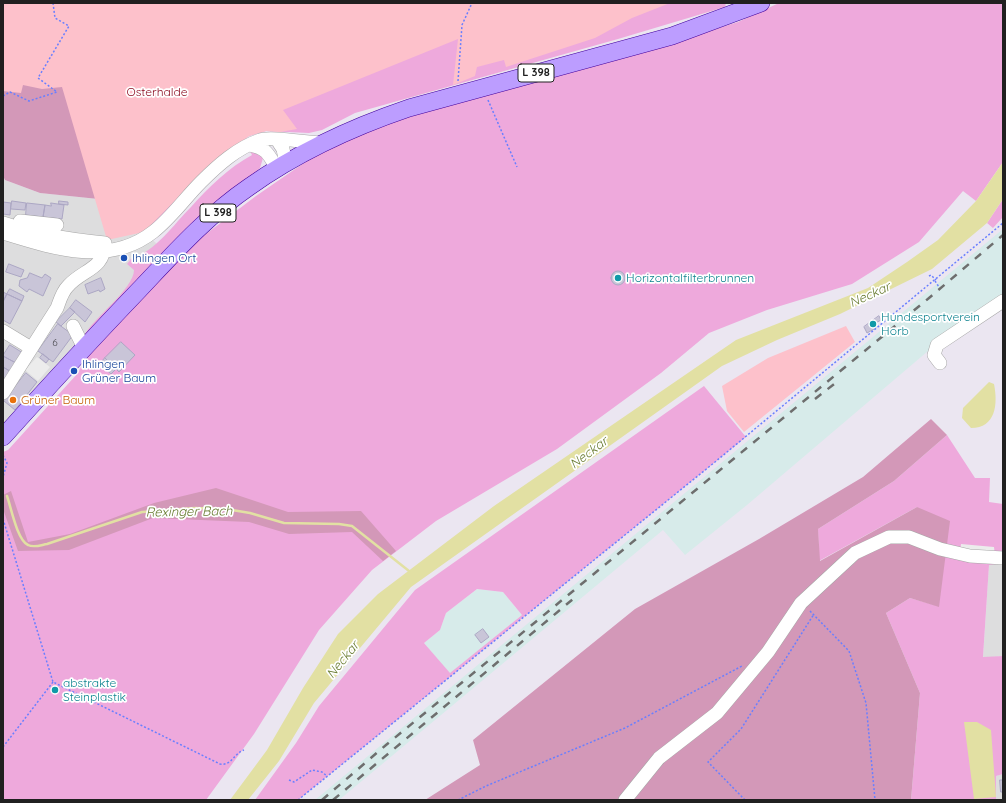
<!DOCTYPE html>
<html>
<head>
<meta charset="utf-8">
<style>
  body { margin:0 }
  #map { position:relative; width:1006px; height:803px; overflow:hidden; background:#ebe6f1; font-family:Quicksand,sans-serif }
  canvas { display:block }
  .frame { position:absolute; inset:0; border:4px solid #202020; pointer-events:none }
</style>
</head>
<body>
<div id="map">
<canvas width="1006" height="803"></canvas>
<div class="frame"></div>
</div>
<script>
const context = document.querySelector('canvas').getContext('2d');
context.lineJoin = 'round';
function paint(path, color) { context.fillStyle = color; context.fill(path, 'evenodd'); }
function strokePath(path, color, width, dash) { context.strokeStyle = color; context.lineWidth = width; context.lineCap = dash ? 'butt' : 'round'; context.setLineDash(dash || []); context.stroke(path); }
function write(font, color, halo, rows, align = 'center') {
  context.font = font + ' Quicksand,sans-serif'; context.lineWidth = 3.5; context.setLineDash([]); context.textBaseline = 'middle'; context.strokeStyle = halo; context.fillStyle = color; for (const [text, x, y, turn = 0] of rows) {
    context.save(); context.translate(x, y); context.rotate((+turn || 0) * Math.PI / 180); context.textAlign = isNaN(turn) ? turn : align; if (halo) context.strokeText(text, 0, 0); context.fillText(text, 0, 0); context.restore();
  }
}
const residential = new Path2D(`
  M3,176L5,180L40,193L108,200L166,252L3,429Z
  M1003,563V656L983,658L989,564Z
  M1003,774V800H996V776Z`);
const industrial = new Path2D(`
  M1003,229V298L941,340L747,505L685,555L663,530L339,800H315Z
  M477,589L503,592L522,615L450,674L424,643L440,630L446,613Z`);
const grass = new Path2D(`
  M465,3H726L725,7L618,39L355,113L322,130L309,133L266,131L249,136L212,163L163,216L144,232L116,165Z
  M779,3H1003V162L976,201L963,191L919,242L852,284L767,310L709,333L661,373L557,449L436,521L372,570L319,630L254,734L206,800H3V452L8,450L78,373L86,357L198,240L256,196L314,156L358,133L397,120L629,56L738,22Z
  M250,151H256L263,158L260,168L84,336C93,318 134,289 134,270L127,264L131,259C156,251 173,225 191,207C209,187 228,168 252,155Z
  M1003,199V217L993,228L987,223Z
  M704,386L746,437L298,800H255L296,743L319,706L415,590ZM477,589L503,592L522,615L450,673L424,643L440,630L446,613Z
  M947,435L975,478H990L989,502L1003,504V563L989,565L983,657L1003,656V774L996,776V800H911L920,693L886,613L910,598L938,606L917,507L819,561L818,529L894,481Z`);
const forest = new Path2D(`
  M3,3H465L108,200L40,193L5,180L3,176Z
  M931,419L947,435L894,481L818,529L820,561L917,507L950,521L939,607L910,598L886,613L920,693L911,800H425L480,765L473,740L635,609L759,539L863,477Z
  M216,488L288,512L361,511L396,551L383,561L352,532L289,534L249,522L153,518L69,550L18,551L3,509V495L11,491L28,542L70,534L154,503Z`);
const park = new Path2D(`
  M3,3H670L632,18L595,38L506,67L504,60L477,67L475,76L453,85L458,39L283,110L297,129L280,132L266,131L249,136L212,163L144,232L107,240L62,87L42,89L23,85L21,93L3,91Z
  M846,326L855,342L744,432L727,411L722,386L768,358Z`);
const parking = new Path2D(`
  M37,357L50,367L38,381L25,370Z
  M961,544L994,547L995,556L960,552Z`);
const water = new Path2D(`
  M1003,162V199L987,223L932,269L840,314L777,340L722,366L411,587L314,703L279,761L248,800H230L267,750L303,688L338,634L378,594L494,506L736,340L868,288L907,262L938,240L976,201Z
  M989,382L994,384C998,404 996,428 971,428L962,418L963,408Z
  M964,722H977L991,730L996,797L974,799Z`);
const stream = new Path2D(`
  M7,496C11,507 17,540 28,545C34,548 41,545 47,544L142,512L195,508L226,509L250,513L284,523L339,524L352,526L409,571`);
const building = new Path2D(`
  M12,201L26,203L25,210L11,209Z
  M59,201L68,202V205L59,204Z
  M3,202L11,203L10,215L3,214Z
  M27,203L45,205L43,217L26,215Z
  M51,203L64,205L62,219L43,217L45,205L51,206Z
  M9,264L24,270L21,277L6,272Z
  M611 278a7 7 0 1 1 14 0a7 7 0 1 1-14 0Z
  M30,273L42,278L45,274L51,278L43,296L29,289L27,292L19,286L20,280L27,278Z
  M101,278L105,289L100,292L99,290L88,294L85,285Z
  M10,289L24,296L22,301L7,294Z
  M3,292L7,294L3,302Z
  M7,294L22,301L10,324L3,320V302Z
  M76,300L92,312L85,322L70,308Z
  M70,308L75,312L61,326L56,322Z
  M879,316L881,320L874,324L876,328L867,333L864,327Z
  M58,324L73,335L53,362L38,351Z
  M121,342L135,355L119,372L105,358Z
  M10,345L23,353L16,363L3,356Z
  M43,354L49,359L46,363L40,358Z
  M3,356L16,363L11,372L3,367Z
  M105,358L116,369L111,374L100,364Z
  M3,367L10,371L3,381Z
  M26,373L37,382L15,410L4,401Z
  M483,629L489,637L481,643L475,635Z
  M1000,780H1003V792H1001Z`);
const path = new Path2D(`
  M458,81L462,25L472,3
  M3,96L10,92L29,101L57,92L38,78L69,26L55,18L53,3
  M488,100L517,167
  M929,276L931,275L936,280
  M935,281L939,287
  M3,455L7,463L3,477
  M3,519L53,682L220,764C232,766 234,753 244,750
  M810,611L849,651L866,703L875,800
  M3,747L53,682
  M289,780L294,782L312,770L322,772L327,776
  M298,800L715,462L1003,223
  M458,800L486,786L625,728L742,666
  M745,800L708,762L741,729L814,614`);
const minor = new Path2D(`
  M277,140L283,149L286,164
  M250,145C267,148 269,155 277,169
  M20,221L57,225
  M3,223C36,234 71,240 105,243C104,270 83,269 68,286C62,292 60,300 57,308L3,393
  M3,233C52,248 108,267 153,232C171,218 185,198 201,182C218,165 237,148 260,140C270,136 309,143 323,143
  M73,326L84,348
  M3,331L31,348
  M940,363L934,355L937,345L1003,301
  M625,800L659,758L717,713L768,652L801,603L855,553L889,537H909L940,549L970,556L1003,558`);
const major = new Path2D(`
  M3,437C48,387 93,338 139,290C173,254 208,215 249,187C298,152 353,127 409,108L672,36L761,3`);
const rail = new Path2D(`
  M815,399L838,381
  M322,800L386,745L929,298L1003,235
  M333,800L573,599`);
const markers = [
  [124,258,4,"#1a4fb4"],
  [618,278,4,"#0f9aa8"],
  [873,324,4,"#0f9aa8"],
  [74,371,4,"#1a4fb4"],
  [13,400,4,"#e8710a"],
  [55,690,4,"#0f9aa8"]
];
const numberNames = [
  ["6",55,343]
];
const shields = [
  [536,73,36],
  [218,213,36]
];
const shieldNames = [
  ["L 398",536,73],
  ["L 398",218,213]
];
const parkNames = [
  ["Osterhalde",157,92]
];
const transitNames = [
  ["Ihlingen Ort",132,258],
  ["Ihlingen",82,364],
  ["Grüner Baum",82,378]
];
const cultureNames = [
  ["Horizontalfilterbrunnen",626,278],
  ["Hundesportverein",881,317],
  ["Horb",881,331],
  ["abstrakte",63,683],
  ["Steinplastik",63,697]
];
const foodNames = [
  ["Grüner Baum",21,400]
];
const waterNames = [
  ["Neckar",870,295,-24],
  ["Neckar",589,453,-37],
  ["Rexinger Bach",189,512,-1],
  ["Neckar",343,660,-51]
];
paint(residential, '#ddddde');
paint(industrial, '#d7ebea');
paint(grass, '#eea9dc');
paint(forest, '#d398b8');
paint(park, '#fdc1cb');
paint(parking, '#ececec');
paint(water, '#e2e0a3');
strokePath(stream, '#e2e0a3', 2.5);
paint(building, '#c9c5d8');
strokePath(building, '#aca7c4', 1);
strokePath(minor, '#a7a7a7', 14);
strokePath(major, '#42009c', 18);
strokePath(path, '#697fff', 1.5, [2, 2]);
strokePath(minor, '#fff', 13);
strokePath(major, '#bc9dff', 17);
strokePath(rail, '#6e6e6e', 2.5, [8, 8]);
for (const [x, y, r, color] of markers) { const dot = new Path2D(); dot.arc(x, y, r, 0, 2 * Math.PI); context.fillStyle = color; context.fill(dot); strokePath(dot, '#fff', 1.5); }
write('10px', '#4a494e', null, numberNames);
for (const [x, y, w] of shields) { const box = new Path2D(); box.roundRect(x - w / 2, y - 9, w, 18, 3); context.fillStyle = '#fff'; context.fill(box); strokePath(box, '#202020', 1); }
write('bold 11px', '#202020', null, shieldNames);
write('12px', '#880419', '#fff', parkNames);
write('12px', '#164399', '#fff', transitNames, 'left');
write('12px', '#0d838f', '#fff', cultureNames, 'left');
write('12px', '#c56008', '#fff', foodNames, 'left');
write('italic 13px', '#6a7d33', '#fff', waterNames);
</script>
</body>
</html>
